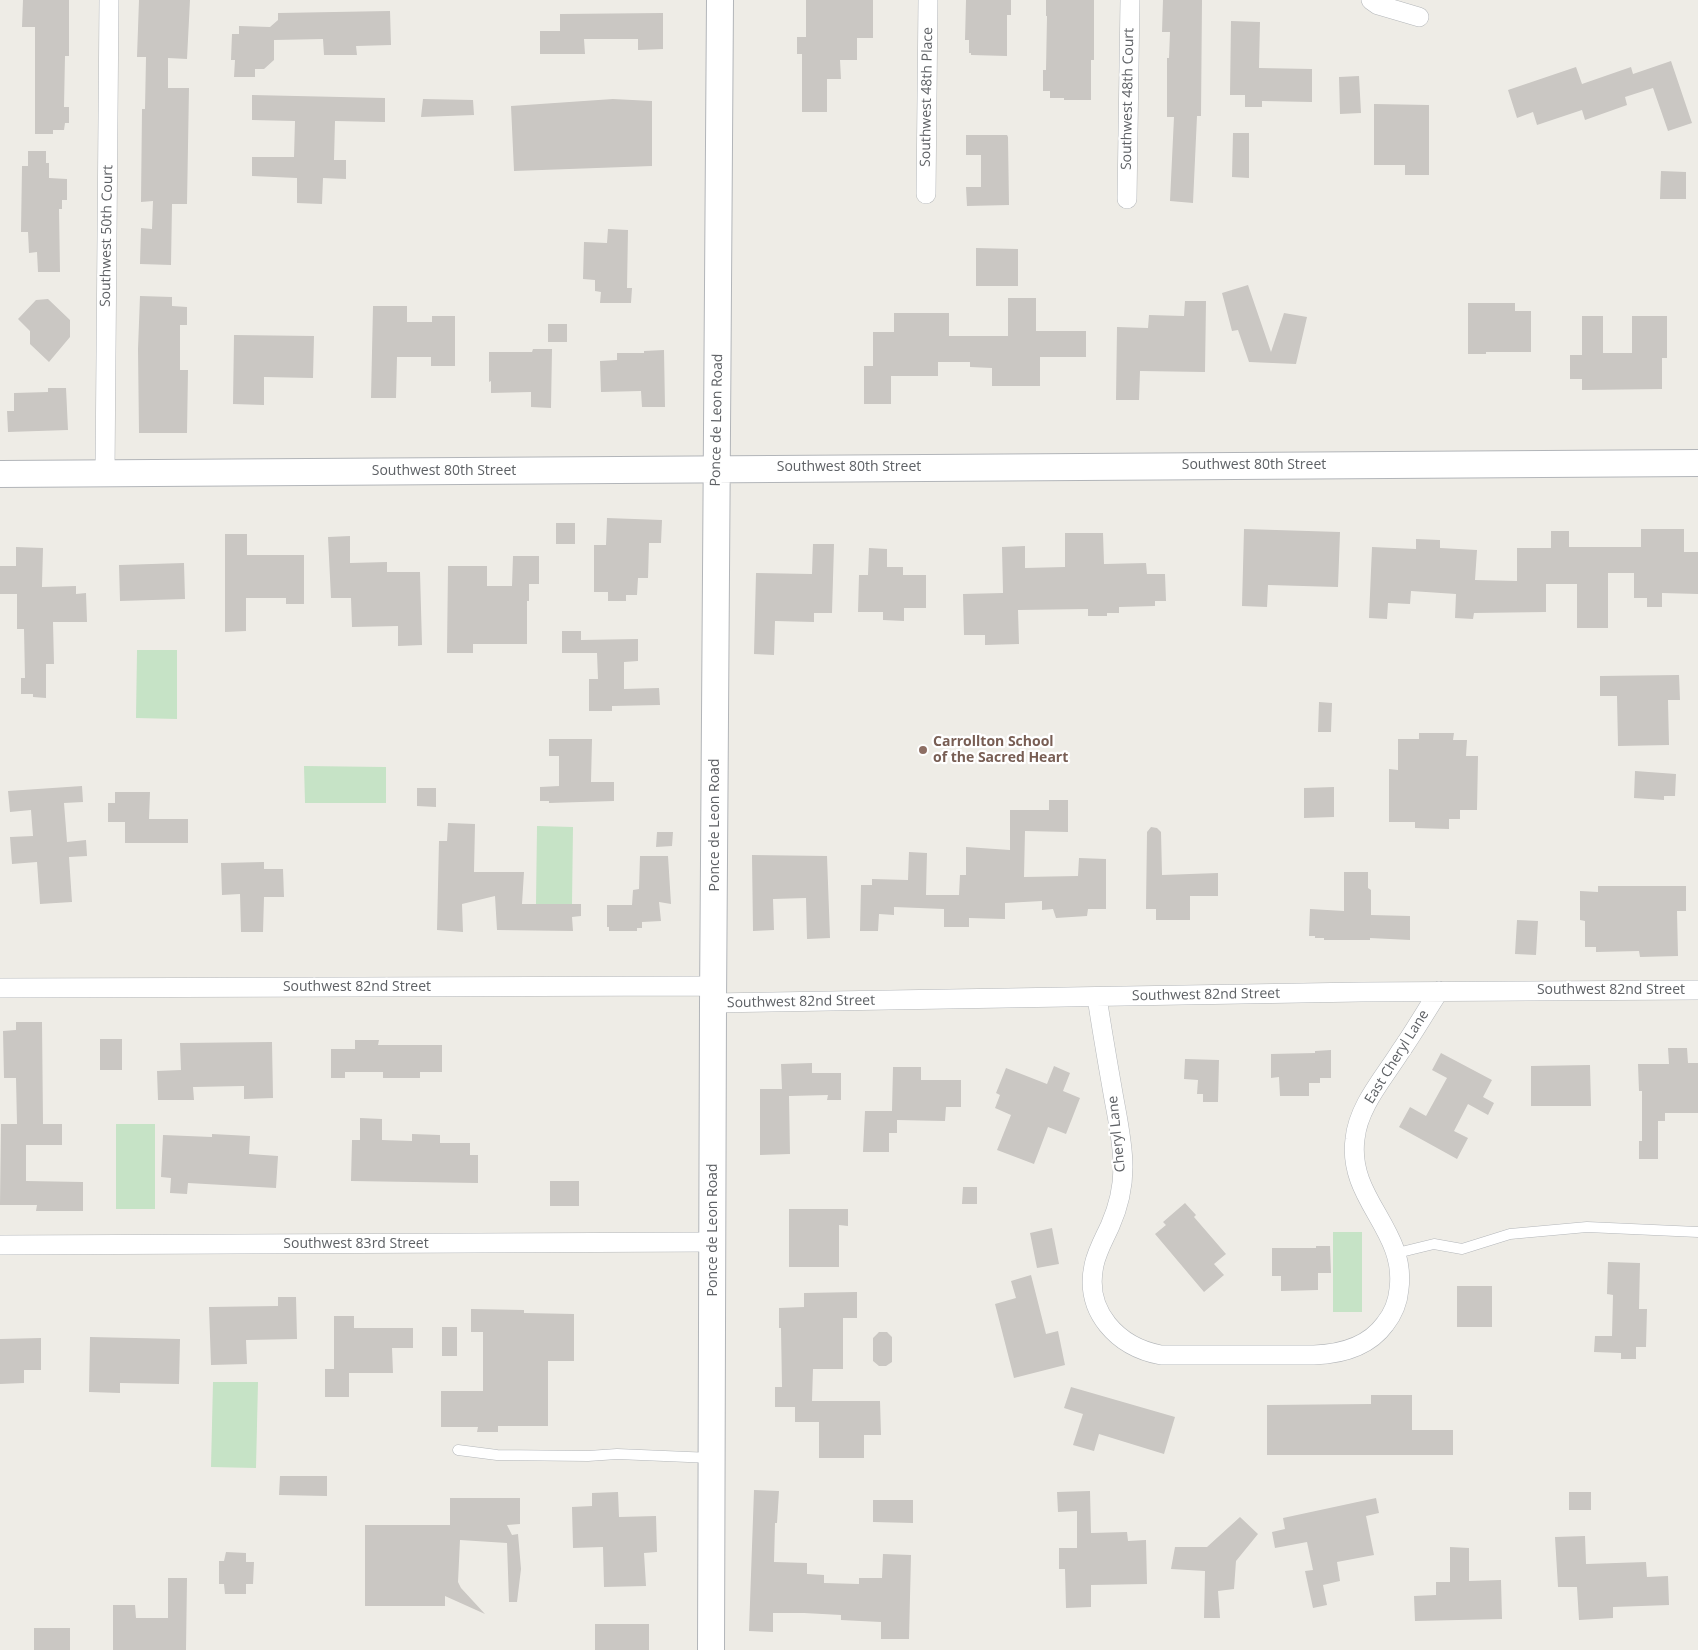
<!DOCTYPE html>
<html>
<head>
<meta charset="utf-8">
<style>
  body { margin:0 }
  canvas { display:block; background:#eeece6 }
</style>
</head>
<body>
<canvas width="1698" height="1650"></canvas>
<script>
const context = document.querySelector('canvas').getContext('2d');
context.lineJoin = 'round';
function paint(path, color) { context.fillStyle = color; context.fill(path, 'evenodd'); }
function strokePath(path, color, width, dash) { context.strokeStyle = color; context.lineWidth = width; context.lineCap = dash ? 'butt' : 'round'; context.setLineDash(dash || []); context.stroke(path); }
function write(font, color, halo, rows, align = 'center') {
  context.font = font + ' "Open Sans",sans-serif'; context.lineWidth = 4.5; context.setLineDash([]); context.textBaseline = 'middle'; context.strokeStyle = halo; context.fillStyle = color; for (const [text, x, y, turn = 0] of rows) {
    context.save(); context.translate(x, y); context.rotate((+turn || 0) * Math.PI / 180); context.textAlign = isNaN(turn) ? turn : align; if (halo) context.strokeText(text, 0, 0); context.fillText(text, 0, 0); context.restore();
  }
}
const green = new Path2D(`
  M137,650H177V719L136,718Z
  M304,766L386,767V803H305Z
  M537,826L573,827L572,905L536,904Z
  M116,1124H155V1209H116Z
  M1333,1232H1362V1312H1333Z
  M213,1382H258L256,1468L211,1467Z`);
const building = new Path2D(`
  M23,0H69V56H65L64,107H69V123H65L64,130H53V134H35V27H22Z
  M139,0H190L187,59L168,58V88H189L187,204H172L171,265L140,264L141,228L152,229L153,201L141,202L142,109H145L146,57H137Z
  M806,0H873V38H857V60H840L841,79H827V112H802V54H797V37H806Z
  M966,0H1011V15H1007V56L971,55V53H969V40H965Z
  M1046,0H1094V60H1091V100H1064V98H1050V91H1043V70H1046L1047,16H1046Z
  M1163,0H1202L1201,116H1197L1193,203L1170,201L1174,117H1167V58H1169L1170,32H1162Z
  M390,11L391,45L356,46L357,55H324L323,39L274,40V60L264,69H255V77H234L235,60H231L232,34H239V26L270,27L278,20V13Z
  M663,13V49L638,50V39H584L585,54H540V31H560V14Z
  M1231,21L1260,22L1259,68L1312,69V102L1262,101V107H1245V95H1230Z
  M1671,61L1692,123L1668,131L1653,88L1625,97L1627,105L1585,120L1582,110L1537,125L1533,112L1517,118L1508,90L1576,67L1582,84L1631,67L1633,74Z
  M1359,76L1361,113L1340,114L1339,77Z
  M252,95L385,98V122L335,121L334,160H346V179L323,178L322,204L297,203V178L252,176V157H294L295,121L252,120Z
  M423,99L473,100L474,115L421,117Z
  M613,99L652,101V166L514,171L511,106Z
  M1374,104L1429,105V175H1405V165H1374Z
  M1233,133H1249V178L1232,177Z
  M966,135H1007L1008,137L1009,205L967,206L966,187H981V155H966Z
  M28,151H46V163H49V178L67,179V200H62V209H59L60,272H38L37,252L29,253L28,232H21L22,166H28Z
  M1661,171L1686,172V199H1660Z
  M608,229L628,230L627,288H632L631,303H600L601,292L595,291V280L583,279L584,242L607,243Z
  M976,248L1018,249V286H976Z
  M1248,285L1271,352L1284,313L1307,317L1296,364L1249,362L1238,330L1232,331L1222,293Z
  M140,296L172,297V306L187,307V325H180V370H188L187,433H139L138,349Z
  M1008,298H1036V331H1086V357H1040V386H992V368L970,367V362H938V376H891V404H864V366H873V332H894V313H949V336H1008Z
  M48,299L70,320V337L49,362L30,344V331L18,319L36,300Z
  M1185,301H1206L1205,372L1140,371L1139,400H1116L1117,327L1148,328L1149,315L1184,316Z
  M1468,303H1515V311H1531V352H1486V354H1468Z
  M373,306H407V322H432V316H455V366H431V357H397L396,398H371Z
  M1582,316H1603V353H1632V316H1667V358H1662V389L1582,390V379H1570V355H1582Z
  M548,324H567V342H548Z
  M234,335L314,336L313,378L264,377V405L233,404Z
  M533,349H552L551,408L531,407V392L491,393V381L489,382V352H532Z
  M664,350L665,407H642L641,391L601,392L600,361L617,360V353H644V351Z
  M48,388H66L68,430L8,432L7,411H14V393L48,392Z
  M607,518L662,520L661,543H649L648,578H638L637,595H626V601H608V592H594V545H606Z
  M556,523H575V544H556Z
  M1244,529L1340,532L1338,587L1268,585L1267,607L1242,606Z
  M1641,529H1684V552H1698V594L1662,593V607H1647V598H1634V573H1608V628H1577V584H1546V612L1474,613L1473,619L1455,618L1456,594L1411,591L1410,604L1388,603L1387,619L1369,618L1372,547L1416,549V539L1440,540V548L1477,550L1475,580L1517,581V548H1551V531H1569V547H1641Z
  M1065,533H1103L1104,564L1146,563L1147,574H1165L1166,601H1155V606L1119,607V613H1107V616H1088V609L1018,610L1019,644L985,645V635H964L963,594L1003,593L1002,547L1025,546V568L1065,567Z
  M225,534H247V555H304V604H286V598H246V631L225,632Z
  M350,536V563L387,562V572H420L422,645L398,646V626L352,627L351,598H331L328,537Z
  M813,544H834L832,613H814V622L775,621L774,655L754,654L756,573L812,574Z
  M16,547L43,548L42,587L76,586V594L86,593L87,622H53L54,664H46V698L33,697V694H21V678H25L24,629H17V594H0V566H16Z
  M869,548L887,549V567H903V575H926V608H904V621L883,620V612H858L859,575H868Z
  M513,556H539V584H529V601H527V644H473V653H447L448,566H487V586H512Z
  M184,563L185,599L120,601L119,565Z
  M562,631H581V640L638,639V661L624,662V689L659,688L660,705L612,706V711H589V679H598L597,653H562Z
  M1679,675L1680,700H1668L1669,745L1618,746L1617,696H1600V676Z
  M1319,702L1332,703L1331,732H1318Z
  M1419,733H1454L1453,740H1467L1466,756H1478L1477,810H1460V819H1449V829L1415,828V822H1389V769L1398,770V739H1419Z
  M549,739H592L591,782H614V801L549,803V801H540V787L559,786V756H549Z
  M1635,771L1676,774L1675,796H1664V800L1634,798Z
  M82,786L83,802L64,803L67,842L86,840L87,856L69,857L72,902L40,904L37,862L12,864L10,837L33,836L31,810L10,812L8,791Z
  M1334,787V817L1304,818V788Z
  M417,788H436V807L417,806Z
  M115,792H150L149,819H188V843H125V822H108V803H115Z
  M1049,800H1068V832L1025,831L1024,877L1078,876L1079,858L1106,859V909H1088L1087,916L1056,918L1053,909L1042,910V901L1005,903V919L969,918V927H944V909L894,907V915L879,914L878,931H860L861,885H872V879L908,880L909,852L927,853L926,895H959L960,875H966V847L1010,850V810H1049Z
  M448,823L475,824L474,872H524L522,904H581V916L572,917L573,931L497,930L495,896L462,904L463,932L437,930L439,841H447Z
  M1151,827L1157,828L1161,832L1162,875L1218,873V896H1190V920H1156V909H1146L1147,832Z
  M657,832H673L672,846L656,847Z
  M752,855L827,856L830,938L807,939L806,898L773,899L774,930L753,931Z
  M640,856H668L671,904L659,902L661,921L642,922V928H637V931H609V927H607V905H632L633,890L639,889Z
  M264,862V869H283L284,897H264L263,932H241L240,894L222,895L221,863Z
  M1344,872H1368V888L1371,890V915L1410,916V940L1370,938V940H1324V938H1315V936H1309L1310,909L1344,911Z
  M1598,886H1686V911H1677L1678,956L1640,957L1639,951L1596,952V947H1585V921L1580,920V891L1598,892Z
  M1517,920L1538,921L1536,955L1515,954Z
  M16,1022H42L43,1124H62V1145H26V1181L83,1182V1211H36L37,1205H0L1,1124H17L16,1078H4L3,1031L16,1030Z
  M100,1039H122V1070H100Z
  M355,1040H379L378,1045H442V1072H420V1078H383V1072H345V1078H331V1049H355Z
  M272,1042L273,1098L244,1099V1086L193,1087L194,1100H158L157,1071L181,1070L180,1043Z
  M1668,1048H1687L1688,1063H1698V1113H1665V1121H1658V1159H1639V1141H1642V1091H1639L1638,1064H1669Z
  M1331,1050V1078H1320V1083H1309V1096H1280L1279,1077L1271,1078V1054L1315,1053V1051Z
  M1441,1053L1492,1080L1483,1097L1494,1103L1488,1115L1468,1104L1454,1131L1468,1138L1457,1159L1399,1127L1410,1107L1426,1116L1447,1078L1432,1070Z
  M1185,1059L1219,1060L1218,1102H1203V1094H1197L1198,1080L1184,1079Z
  M812,1063V1073H841V1100H827L828,1095L789,1096L790,1154L760,1155V1089H782L781,1064Z
  M1590,1065L1591,1106H1531V1066Z
  M1054,1066L1070,1073L1063,1091L1080,1098L1066,1134L1048,1127L1034,1164L997,1150L1011,1115L995,1108L1000,1095L996,1093L1006,1068L1047,1084Z
  M893,1067H921V1080H961V1107H946L945,1121L897,1120V1133H889V1152H863L865,1111H892Z
  M360,1118L382,1119V1140L412,1141V1134L440,1135V1143H470V1155H478V1183L351,1181L352,1140H360Z
  M212,1134L250,1136L249,1154L278,1156L276,1188L188,1183L187,1194L170,1193L171,1178L161,1177L163,1135L212,1137Z
  M550,1181H579V1206H550Z
  M963,1187H977V1204H962Z
  M1185,1203L1196,1215L1194,1217L1226,1254L1214,1264L1224,1275L1204,1292L1155,1234L1166,1225L1163,1222Z
  M789,1209H848V1226L839,1225V1267H789Z
  M1052,1228L1059,1264L1037,1268L1030,1233Z
  M1316,1246H1330L1331,1273H1318V1290L1281,1291V1276H1272V1248H1316Z
  M1608,1262L1640,1263L1639,1309H1647L1646,1347H1636V1359H1621V1353L1594,1352L1595,1336H1612L1613,1295L1607,1294Z
  M1031,1275L1046,1334L1058,1331L1065,1365L1014,1378L995,1304L1016,1298L1011,1281Z
  M1457,1286H1492V1327H1457Z
  M857,1292V1318H843V1369H813L812,1401H880L881,1435H864V1458H819V1422H795V1407H775V1387H782L781,1328H779V1308L804,1307V1293Z
  M278,1297H296L297,1339L246,1340L247,1364L211,1365L209,1307L278,1306Z
  M471,1309L524,1310V1313L574,1314V1361H548V1426H498V1432H477L478,1427H441V1391H483V1332H471Z
  M334,1316H354V1328H413V1348H392L393,1373H349V1397H325V1369H334Z
  M442,1327H457V1356H442Z
  M879,1332H887L892,1337V1362L886,1366H879L873,1361V1338Z
  M90,1337L180,1339L179,1384L120,1383V1393L89,1392Z
  M41,1338V1370H24V1383L0,1384V1339Z
  M1071,1387L1175,1417L1164,1454L1099,1434L1094,1451L1073,1445L1083,1414L1064,1408Z
  M1371,1395H1412V1430H1453V1455H1267V1405L1371,1404Z
  M280,1476H327V1496L279,1495Z
  M754,1490L779,1491L777,1523H775L774,1562L807,1563V1574L824,1575V1583L859,1584V1578H882L883,1554L911,1555L909,1639H881V1622L841,1620V1615L804,1613H773V1632L749,1631Z
  M1090,1491L1091,1533L1127,1532L1128,1541L1146,1540L1147,1584L1091,1585V1607L1066,1608L1065,1569H1059V1548H1077V1511L1058,1512L1057,1492Z
  M618,1492L619,1517L656,1516L657,1552L644,1553L646,1586L604,1587L603,1547L573,1548L572,1507L592,1506V1493Z
  M1569,1492H1591V1510H1569Z
  M450,1498H520V1524L507,1525L512,1535L518,1534L521,1569L517,1602H509L507,1543L460,1540L458,1582L461,1588L485,1614L445,1596V1606H365V1525H450Z
  M1376,1498L1379,1513L1366,1516L1374,1555L1337,1562L1340,1581L1323,1585L1327,1605L1313,1608L1305,1571L1313,1570L1307,1542L1275,1548L1272,1532L1285,1529L1283,1518Z
  M873,1500H913V1523L873,1522Z
  M1240,1517L1258,1534L1236,1561L1234,1589L1218,1591L1220,1618H1204L1205,1571L1171,1569L1175,1547H1207Z
  M1585,1536L1586,1564L1646,1562L1647,1577L1668,1576L1669,1605L1613,1607V1618L1579,1620L1577,1587H1558L1555,1537Z
  M1450,1547L1469,1548V1581L1501,1580L1502,1619L1415,1621L1414,1596L1436,1595V1582H1450Z
  M226,1552L246,1553V1562H254L253,1584H246V1594H225L224,1584H219V1561H224Z
  M168,1578H187L186,1650H113V1605H135L136,1618H168Z
  M595,1624H649V1650H595Z
  M34,1628H70V1650H34Z`);
const lane = new Path2D(`
  M1397,1253L1434,1244L1462,1249L1510,1234L1587,1227L1698,1232
  M458,1450L497,1455L588,1456L617,1454L712,1458`);
const street = new Path2D(`
  M1371,0L1378,5L1419,17
  M926,194L928,0
  M1127,199L1130,0
  M105,473L109,0
  M0,988L713,986
  M1097,997C1102,1031 1108,1065 1114,1099C1118,1121 1123,1144 1123,1167C1123,1187 1118,1208 1110,1226C1104,1239 1097,1251 1094,1265C1084,1312 1118,1347 1161,1355H1314C1341,1354 1369,1346 1385,1324C1393,1314 1398,1301 1399,1289C1407,1230 1347,1199 1355,1139C1358,1107 1383,1079 1400,1052C1414,1032 1426,1011 1439,991
  M713,1003L1361,992L1698,990
  M0,1245L713,1242`);
const secondary = new Path2D(`
  M0,474L1698,463
  M711,1650L713,1003L720,0`);
const markers = [
  [923,750,5,"#8d6e63"]
];
const streetNames = [
  ["Southwest 48th Place",927,97,-89],
  ["Southwest 48th Court",1128,99,-89],
  ["Southwest 50th Court",107,236,-89],
  ["Ponce de Leon Road",717,420,-89],
  ["Southwest 80th Street",1254,465],
  ["Southwest 80th Street",849,467],
  ["Southwest 80th Street",444,471],
  ["Ponce de Leon Road",715,825,-90],
  ["Southwest 82nd Street",357,987],
  ["Southwest 82nd Street",1611,990],
  ["Southwest 82nd Street",1206,995,-1],
  ["Southwest 82nd Street",801,1002,-1],
  ["East Cheryl Lane",1397,1057,-58],
  ["Cheryl Lane",1117,1134,-96],
  ["Ponce de Leon Road",713,1230,-90],
  ["Southwest 83rd Street",356,1244]
];
const educationNames = [
  ["Carrollton School",933,742],
  ["of the Sacred Heart",933,758]
];
paint(green, '#c6e3c6');
paint(building, '#cac7c3');
strokePath(lane, '#b3b6b9', 11);
strokePath(street, '#b3b6b9', 20);
strokePath(secondary, '#b2b5b9', 28);
strokePath(lane, '#fff', 10);
strokePath(street, '#fff', 19);
strokePath(secondary, '#fff', 26);
for (const [x, y, r, color] of markers) { const dot = new Path2D(); dot.arc(x, y, r, 0, 2 * Math.PI); context.fillStyle = color; context.fill(dot); strokePath(dot, '#fff', 2); }
write('14px', '#5e6165', '#fff', streetNames);
write('bold 14px', '#785e54', '#fff', educationNames, 'left');
</script>
</body>
</html>
